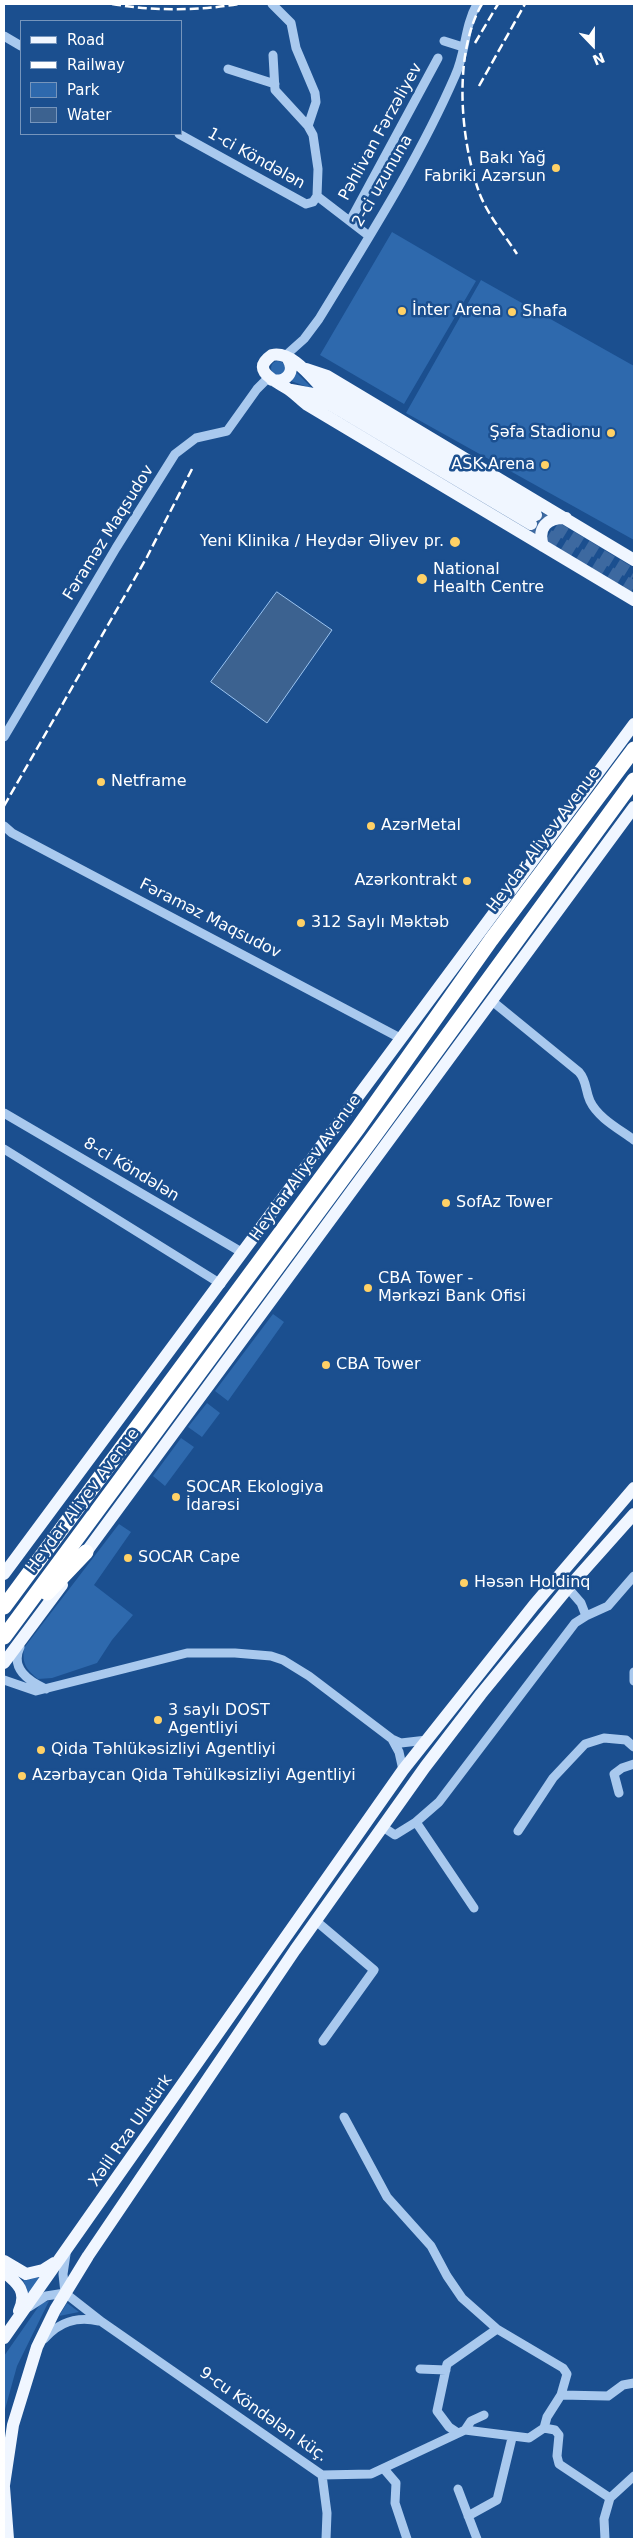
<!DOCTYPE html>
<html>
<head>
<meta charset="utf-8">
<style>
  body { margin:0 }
  #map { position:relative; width:638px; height:2543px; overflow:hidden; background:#1b4f8f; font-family:"DejaVu Sans",sans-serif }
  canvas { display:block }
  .frame { position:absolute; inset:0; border:5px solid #fff; pointer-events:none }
  .legend { position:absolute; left:20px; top:20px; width:162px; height:115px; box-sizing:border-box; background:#1b4f8f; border:1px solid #7695bc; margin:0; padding:6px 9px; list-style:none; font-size:15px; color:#fff }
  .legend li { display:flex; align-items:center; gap:10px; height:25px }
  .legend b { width:25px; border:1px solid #7695bc }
  .north { position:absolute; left:568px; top:20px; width:50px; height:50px; -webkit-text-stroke:4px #1b4f8f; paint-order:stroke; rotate:158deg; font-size:14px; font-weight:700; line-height:20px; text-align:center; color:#fff }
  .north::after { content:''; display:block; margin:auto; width:18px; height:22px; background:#fff; clip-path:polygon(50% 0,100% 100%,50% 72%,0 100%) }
</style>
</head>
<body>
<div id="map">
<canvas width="638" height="2543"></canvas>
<div class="frame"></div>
<ul class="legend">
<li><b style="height:6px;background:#f0f6ff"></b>Road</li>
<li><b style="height:6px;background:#fff"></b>Railway</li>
<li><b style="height:14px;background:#2e69ad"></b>Park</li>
<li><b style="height:14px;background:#3c6290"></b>Water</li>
</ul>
<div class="north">N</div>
</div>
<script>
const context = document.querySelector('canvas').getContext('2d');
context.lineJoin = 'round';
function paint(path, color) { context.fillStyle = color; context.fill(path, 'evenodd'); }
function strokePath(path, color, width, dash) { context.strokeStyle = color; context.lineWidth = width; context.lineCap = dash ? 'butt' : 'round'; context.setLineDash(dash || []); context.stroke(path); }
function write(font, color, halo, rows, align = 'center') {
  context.font = font + ' "DejaVu Sans",sans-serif'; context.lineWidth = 5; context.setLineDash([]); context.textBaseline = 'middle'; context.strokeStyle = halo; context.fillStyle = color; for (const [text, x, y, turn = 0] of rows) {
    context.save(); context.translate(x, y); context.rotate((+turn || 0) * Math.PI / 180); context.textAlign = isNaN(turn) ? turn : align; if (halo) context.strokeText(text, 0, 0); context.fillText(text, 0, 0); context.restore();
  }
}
const green = new Path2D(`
  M392,232L476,281L404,404L320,355Z
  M481,280L634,366V540L406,413Z
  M271 368a7 7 0 1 1 14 0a7 7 0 1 1-14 0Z
  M296,372L313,389L291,381Z
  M273,1314L284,1322L228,1401L215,1391Z
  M207,1403L220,1413L202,1437L188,1427Z
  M181,1438L194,1447L165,1486L153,1476Z
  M119,1524L131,1532L94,1585L133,1615L112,1640L97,1663L52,1678L38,1679C26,1669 22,1664 24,1648Z
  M41,2277L29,2294L23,2280Z
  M49,2301L17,2366L4,2413V2356L41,2303Z
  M67,2303L79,2312L59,2316Z`);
const water = new Path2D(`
  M277,592L332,630L267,723L211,682Z`);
const majorTunnel = new Path2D(`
  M540,518L634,575
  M533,526L634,587`);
const minor = new Path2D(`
  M272,4L291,23L296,48L315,93L316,102L308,126
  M4,36L21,46
  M444,41L463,47
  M273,55L275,90L308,126L313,135L318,169L317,196
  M228,69L275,84
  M179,134L306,204L313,202L317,196
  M317,196L369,236
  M350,221L438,58
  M285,356L304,339L319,319C367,240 418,161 455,76C466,53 464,27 477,4
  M4,737L116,548L175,454L196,438L227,431L257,389L268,378
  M4,826L12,833L402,1039
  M492,1001L579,1072C587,1081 585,1090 590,1101C598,1118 619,1129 634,1140
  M4,1113L243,1253
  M4,1149L221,1284
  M568,1588L581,1603L586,1616
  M20,1647C10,1668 28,1681 46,1689
  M634,1672V1681
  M4,1680L36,1691L187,1653H235L271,1656L283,1660L309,1676L392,1739L401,1743L427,1740
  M392,1739L399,1752L403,1770
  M619,1793L614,1774L622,1768L634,1764
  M416,1822L439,1802L575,1623L586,1616L608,1606L634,1576
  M383,1827L395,1835L416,1822L474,1908
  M518,1831L553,1778L585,1744L604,1738L626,1740L634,1747
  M316,1921L374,1970L323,2041
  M66,2254L63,2274L65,2293L102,2322L322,2475L371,2474L465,2430L529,2438L544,2428L547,2417L561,2395L567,2374L563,2368L497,2329L462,2298L447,2276L431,2246L387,2197L344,2117
  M29,2307L46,2296L65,2293
  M44,2339C59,2322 76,2316 99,2321
  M420,2369L446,2370
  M561,2395L608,2396L623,2385L634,2383
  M544,2428L555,2430L559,2435L557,2456L559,2464L610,2498L604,2519L605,2539
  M465,2430L471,2421L484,2415
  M458,2433L449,2427L437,2411L447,2364L497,2329
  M384,2469L396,2483L395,2503L407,2539
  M322,2475L327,2513L326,2539
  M458,2489L477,2539
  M610,2498L634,2476
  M468,2516L497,2500L512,2438`);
const major = new Path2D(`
  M306,369L327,376L634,560
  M272,380C286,383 296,372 288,359
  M291,390L313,394L531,524
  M536,515L319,385C308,373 290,351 272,355C249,371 276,381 288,389C294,393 300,399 306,404L634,600
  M543,546C537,528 547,517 566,518
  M81,1559L634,807
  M4,1574L634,724
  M4,1663L62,1585
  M4,2261L26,2274L43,2270L54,2263
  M4,2272C18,2283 28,2292 19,2311
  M4,2338L403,1770L534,1605L634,1488
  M4,2485L13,2425L37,2347L55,2310L88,2256L295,1950L425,1767L481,1694L568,1588L634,1514
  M4,2487L8,2539`);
const highway = new Path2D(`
  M47,1593L86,1552
  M4,1607L358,1128L491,940L634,749
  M4,1637L372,1139L634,780`);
const rail = new Path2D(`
  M112,4C155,11 196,11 239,4
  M482,4C453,53 460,139 479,192C487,214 504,234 517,254
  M475,43L498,4
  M479,86L525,4
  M4,806L147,557L192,469`);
const markers = [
  [556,168,5,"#ffd166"],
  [402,311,5,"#ffd166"],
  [512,312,5,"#ffd166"],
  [611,433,5,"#ffd166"],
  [545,465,5,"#ffd166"],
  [455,542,6,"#ffd166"],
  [422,579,6,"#ffd166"],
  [101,782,5,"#ffd166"],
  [371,826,5,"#ffd166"],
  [467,881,5,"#ffd166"],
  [301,923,5,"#ffd166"],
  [446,1203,5,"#ffd166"],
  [368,1288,5,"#ffd166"],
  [326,1365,5,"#ffd166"],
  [176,1497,5,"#ffd166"],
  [128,1558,5,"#ffd166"],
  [464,1583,5,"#ffd166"],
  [158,1720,5,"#ffd166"],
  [41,1750,5,"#ffd166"],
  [22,1776,5,"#ffd166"]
];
const streetNames = [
  ["Pəhlivan Fərzəliyev",381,132,-61],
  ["1-ci Köndələn",256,159,29],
  ["2-ci uzununa",383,181,-60],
  ["Fəraməz Maqsudov",109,533,-58],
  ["Heydar Aliyev Avenue",544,840,-53],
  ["Fəraməz Maqsudov",210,919,27],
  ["Heydar Aliyev Avenue",306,1168,-54],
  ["8-ci Köndələn",131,1170,31],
  ["Heydar Aliyev Avenue",83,1501,-53],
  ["Xəlil Rza Ulutürk",131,2131,-55],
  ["9-cu Köndələn küç.",263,2415,35]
];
const poiNames = [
  ["Bakı Yağ",546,159,"right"],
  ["Fabriki Azərsun",546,177,"right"],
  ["İnter Arena",412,311],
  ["Shafa",522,312],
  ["Şəfa Stadionu",601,433,"right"],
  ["ASK Arena",535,465,"right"],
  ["Yeni Klinika / Heydər Əliyev pr.",444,542,"right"],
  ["National",433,570],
  ["Health Centre",433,588],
  ["Netframe",111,782],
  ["AzərMetal",381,826],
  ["Azərkontrakt",457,881,"right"],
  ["312 Saylı Məktəb",311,923],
  ["SofAz Tower",456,1203],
  ["CBA Tower -",378,1279],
  ["Mərkəzi Bank Ofisi",378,1297],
  ["CBA Tower",336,1365],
  ["SOCAR Ekologiya",186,1488],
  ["İdarəsi",186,1506],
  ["SOCAR Cape",138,1558],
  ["Həsən Holdinq",474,1583],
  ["3 saylı DOST",168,1711],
  ["Agentliyi",168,1729],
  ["Qida Təhlükəsizliyi Agentliyi",51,1750],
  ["Azərbaycan Qida Təhülkəsizliyi Agentliyi",32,1776]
];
paint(green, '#2e69ad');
paint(water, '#3c6290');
strokePath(water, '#9cc4f0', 1);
strokePath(majorTunnel, '#3d69a0', 12, [12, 6]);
strokePath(minor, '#a9c9ee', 9);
strokePath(major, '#f0f6ff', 12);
strokePath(highway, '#fff', 15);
strokePath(rail, '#fff', 2.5, [9, 4]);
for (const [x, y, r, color] of markers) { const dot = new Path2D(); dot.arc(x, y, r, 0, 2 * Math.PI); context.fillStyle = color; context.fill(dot); strokePath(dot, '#1b4f8f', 2); }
write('16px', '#fff', '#1b4f8f', streetNames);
write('16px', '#fff', '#1b4f8f', poiNames, 'left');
</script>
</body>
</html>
